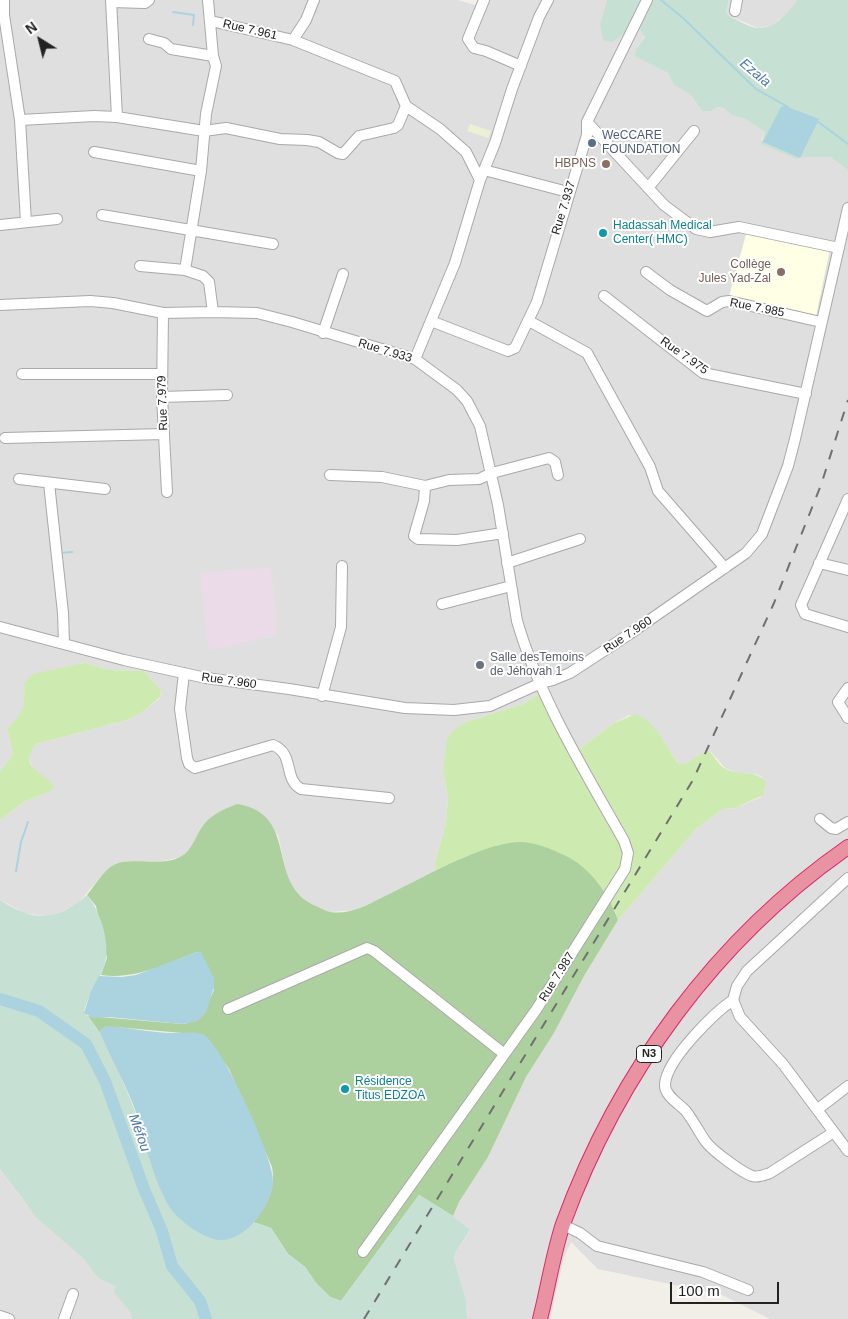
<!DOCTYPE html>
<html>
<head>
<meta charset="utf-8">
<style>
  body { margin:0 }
  #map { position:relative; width:848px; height:1319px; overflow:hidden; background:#f2efe9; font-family:Helvetica,sans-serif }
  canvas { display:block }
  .north { position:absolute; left:15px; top:15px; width:50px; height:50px; -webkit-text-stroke:4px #fff; paint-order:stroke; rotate:324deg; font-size:14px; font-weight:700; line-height:20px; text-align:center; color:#222 }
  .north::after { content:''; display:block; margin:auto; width:18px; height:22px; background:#222; clip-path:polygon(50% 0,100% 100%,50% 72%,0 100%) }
  .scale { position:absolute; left:670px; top:1282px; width:109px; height:22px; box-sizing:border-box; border:2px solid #222; border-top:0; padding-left:6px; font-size:15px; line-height:18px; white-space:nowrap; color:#222; -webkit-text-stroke:4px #fff; paint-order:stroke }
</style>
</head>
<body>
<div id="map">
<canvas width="848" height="1319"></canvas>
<div class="north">N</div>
<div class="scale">100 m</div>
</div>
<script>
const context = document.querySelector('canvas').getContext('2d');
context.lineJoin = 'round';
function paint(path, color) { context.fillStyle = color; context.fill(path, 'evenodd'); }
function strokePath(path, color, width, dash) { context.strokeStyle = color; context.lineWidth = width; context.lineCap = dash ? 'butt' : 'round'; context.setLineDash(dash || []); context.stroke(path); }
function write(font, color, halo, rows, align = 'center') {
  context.font = font + ' Helvetica,sans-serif'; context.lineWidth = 4; context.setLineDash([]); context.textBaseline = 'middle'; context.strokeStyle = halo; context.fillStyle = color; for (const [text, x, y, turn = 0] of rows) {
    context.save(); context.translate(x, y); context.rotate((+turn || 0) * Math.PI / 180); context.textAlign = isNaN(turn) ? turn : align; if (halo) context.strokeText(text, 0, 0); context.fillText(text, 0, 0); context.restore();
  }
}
const residential = new Path2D(`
  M0,0H458L475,5L486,0H607L600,23L640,28L645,36L636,49L634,56L668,73L675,85L691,95L702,111H712L717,107L724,108L731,115L745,119L765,132L761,140L797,159L804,157H830L848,170V1319H770L722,1295L598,1269L571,1242L564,1257L550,1319H467L466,1300L454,1259L455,1253L470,1231L453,1216L459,1202L488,1157L526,1077L554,1033L584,976L618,920L696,829L723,809L735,808L761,797L762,777L756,774L737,773L725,768L712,753L707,750L685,764H679L652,726L629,715L614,723L577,751L539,694L523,704L466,722L444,778L448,797L446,823L435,863L436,872L356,910L329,912L309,903L299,895L291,884L286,872L278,834L203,825L191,848L181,857L154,863L127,861L104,873L77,904L50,917L25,913L0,900V820L24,802L49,792L50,782L34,771L29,759L30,752L36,744L127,720L144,711L160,698L161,690L144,671L110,670L85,663L24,683L25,703L21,715L7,729L13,754L0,772Z
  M729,0H797L788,13L771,25L758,28L729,16L726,13Z
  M0,1169L26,1204L83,1258L98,1278L116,1287L115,1292L130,1312L132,1319H0Z`);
const industrial = new Path2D(`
  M267,568H270L272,576L277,635L217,649H208L201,573Z`);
const education = new Path2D(`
  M747,231L830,249L816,316L729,296Z`);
const farmland = new Path2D(`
  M470,124L491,131L488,138L467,131Z`);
const grass = new Path2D(`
  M85,663L110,670L144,671L161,690L160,697L144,711L127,720L36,744C17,769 44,770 54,787L49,792L24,802L0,820V772L13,754L7,729C24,712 25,707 24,683L33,674Z
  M539,694L544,698L577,751L614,723L636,714C656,721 666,748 679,764H685L707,750C715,755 717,764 724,768C739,777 754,768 766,782L763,795L735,808L723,809L696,829L618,920L614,908L560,853L534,845L467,856L436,872L435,863L446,823L448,797L443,772L447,739L455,729L466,722L523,704Z`);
const forest = new Path2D(`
  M237,804C301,814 264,884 316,906C321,908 326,911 330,912C349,915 365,906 381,898C418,881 480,843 520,842C534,842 552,849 564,855C589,866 609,894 618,920L584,976L554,1033L526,1077L488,1157L459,1202L453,1216L419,1195L341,1301L330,1297L316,1283L305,1267L288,1254L271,1228L253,1222C267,1206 276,1189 272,1167L229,1069L204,1035L116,1027L100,1031V1033L88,1016L182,1024C203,1022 206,1006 214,990L197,952C166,964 135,980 101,975L107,958L96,906L87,895C95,885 102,873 112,866C128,855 159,868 180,857C192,851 195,837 202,827C210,815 224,809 237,804Z`);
const wetland = new Path2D(`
  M607,0H729L726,13L729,16C737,20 750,28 759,28C775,28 789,12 797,0H848V170L830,157H804L797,159L761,144L765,132L745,119L731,115L724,108L717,107L712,111H702L691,95L674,85L668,73L634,56L636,49L645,37L640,29L633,27L612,42L603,40L600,23Z
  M87,895C102,914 113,949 102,972C96,985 88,996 84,1011L100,1033L113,1058L135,1111L164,1197L181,1220L210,1238L245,1229L253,1222L271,1228L288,1254L305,1267L316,1283L330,1297L341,1301L419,1195L453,1216L470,1230L455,1253L454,1259L466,1300L467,1319H132L130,1312L114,1292L116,1287L98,1278L83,1258L37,1218L0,1169V900C34,922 56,922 87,895Z`);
const water = new Path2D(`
  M785,106L819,119L800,158L763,142L781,107Z
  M197,952H201L214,978V987L206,1012L198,1021L182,1024L109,1017L93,1018L84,1013L91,991L99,976L122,977L136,975Z
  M106,1026C130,1027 154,1034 178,1033C185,1033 196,1031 204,1035C222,1045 276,1162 273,1183C271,1206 246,1241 220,1240C205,1239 185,1225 175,1214C157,1195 144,1139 136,1112C126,1085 112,1060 100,1033L101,1029Z`);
const stream = new Path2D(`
  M661,0L683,18L756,89L788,107
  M173,12L194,15L193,25
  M817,121L848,144
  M60,553L72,552
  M16,871L21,842L28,822`);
const river = new Path2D(`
  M0,999L39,1011L86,1044L105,1081L144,1189L162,1231L172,1266L200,1301L206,1319`);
const minor = new Path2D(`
  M4,0V15L20,120L26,222
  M111,0L117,117
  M208,0L213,56L216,66L206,114L201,171L185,270L203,276L209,282L213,312
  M484,0L468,39L474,48L486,51L521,66
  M111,2L145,3L149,0
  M735,11L737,0
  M211,21L293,40L395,81L406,106L440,129L466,152L480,180
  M149,39L164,43L171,49L213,56
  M293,40L306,20L314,0
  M20,120L94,116L117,117L204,131L226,128L280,139L307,140L319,142L338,153L343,154L359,136L394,128L398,125L406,106
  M587,122L647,0
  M94,152L201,171
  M484,170L568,192
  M648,188L694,131
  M102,215L273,244
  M0,225L57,219
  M140,266L185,270
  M646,272L670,290L707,311L722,302L729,301L821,322
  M604,296L703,373L806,394
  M0,305L90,301L113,303L163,313L213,312L257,313L292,322L415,359L457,390L467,401L480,426L498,505L517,621C540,699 584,770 624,841L628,853L625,869L536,1010L363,1252
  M163,313L162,397L167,492
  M431,321L508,351L515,348L537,302L587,135V122L664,205L696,229L710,232L739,227L839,248
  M529,321L587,353L650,467L658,491L725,568
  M323,333L343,274
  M415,359L455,263L480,180L495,143L512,89L539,17L548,0
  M22,374H162
  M162,397L227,395
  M5,438L164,434
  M330,475L382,477L425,486L449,480L479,479L492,473L549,458L555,462L558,475
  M19,479L105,489
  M49,483L63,613L64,644
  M425,486L424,501L414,536L418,539L457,540L503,533
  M848,499L801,605L805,614L848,627
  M507,563L580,539
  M819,563L848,570
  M442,604L511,586
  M0,627L124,660L206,678L289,689L405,708L454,710L490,706L541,683L553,680L570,673L628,635L746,553L762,534L788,466L795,439L848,208
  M184,673L180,709L187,758L189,764L195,768L273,745C295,754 283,779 301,789L389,798
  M848,688L838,702L848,718
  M322,696L341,627L342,566
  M820,819L831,828L836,829L848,822
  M848,878L747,971L737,986L733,1000L740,1017L783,1064L848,1151
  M733,1000C714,1013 667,1059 665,1084C664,1095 678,1103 685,1110C693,1120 699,1132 706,1142C713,1151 741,1172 752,1176C758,1178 764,1175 770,1173L834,1132
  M228,1009L367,948L374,951L503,1053
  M818,1109L848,1086
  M563,1225L580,1233L597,1246L703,1272L748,1290
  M0,1316L9,1319
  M64,1319L73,1294`);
const highway = new Path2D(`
  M540,1319C548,1288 553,1254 563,1224C618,1073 716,939 848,847`);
const rail = new Path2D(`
  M364,1319L693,780L774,603L821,485L848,400`);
const markers = [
  [592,143,5,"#5c6f8a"],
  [606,164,5,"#8d6e63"],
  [603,233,5,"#0f9aa8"],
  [781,272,5,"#8d6e63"],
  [480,665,5,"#6b7280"],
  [345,1089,5,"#0f9aa8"]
];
const shields = [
  [649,1054,25]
];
const shieldNames = [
  ["N3",649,1054]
];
const streetNames = [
  ["Rue 7.961",250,30,13],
  ["Rue 7.937",564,208,-73],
  ["Rue 7.985",757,308,11],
  ["Rue 7.933",385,351,17],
  ["Rue 7.975",684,356,35],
  ["Rue 7.979",163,403,-92],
  ["Rue 7.960",628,635,-34],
  ["Rue 7.960",229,681,8],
  ["Rue 7.987",557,977,-58]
];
const serviceNames = [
  ["WeCCARE",602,136],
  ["FOUNDATION",602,150]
];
const educationNames = [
  ["HBPNS",596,164],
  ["Collège",771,265],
  ["Jules Yad-Zal",771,279]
];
const cultureNames = [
  ["Hadassah Medical",613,226],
  ["Center( HMC)",613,240],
  ["Résidence",355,1082],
  ["Titus EDZOA",355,1096]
];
const worshipNames = [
  ["Salle desTemoins",490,658],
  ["de Jéhovah 1",490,672]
];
const waterNames = [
  ["Ezala",755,73,40],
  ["Méfou",139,1133,70]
];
paint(residential, '#e0dfdf');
paint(industrial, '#ebdbe8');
paint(education, '#ffffe5');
paint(farmland, '#eef0d5');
paint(grass, '#cdebb0');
paint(forest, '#add19e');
paint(wetland, '#c6e0d4');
paint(water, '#aad3df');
strokePath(stream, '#aad3df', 2);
strokePath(river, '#aad3df', 12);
strokePath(minor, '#a9a9a9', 12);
strokePath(highway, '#dc2a67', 16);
strokePath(minor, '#fff', 10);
strokePath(highway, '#e892a2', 14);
strokePath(rail, '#707070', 2, [10, 10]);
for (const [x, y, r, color] of markers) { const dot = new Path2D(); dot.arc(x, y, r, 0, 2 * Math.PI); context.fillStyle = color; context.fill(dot); strokePath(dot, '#fff', 2); }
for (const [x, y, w] of shields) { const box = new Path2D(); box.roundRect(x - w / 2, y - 8.5, w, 17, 4); context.fillStyle = '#fff'; context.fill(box); strokePath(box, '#222', 1); }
write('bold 11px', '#222', null, shieldNames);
write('12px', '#222', '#fff', streetNames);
write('12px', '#4e5e75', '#fff', serviceNames, 'left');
write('12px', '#785e54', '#fff', educationNames, 'right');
write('12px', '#0d838f', '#fff', cultureNames, 'left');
write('12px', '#5b616d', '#fff', worshipNames, 'left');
write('italic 14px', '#4a7aab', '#fff', waterNames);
</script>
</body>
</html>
